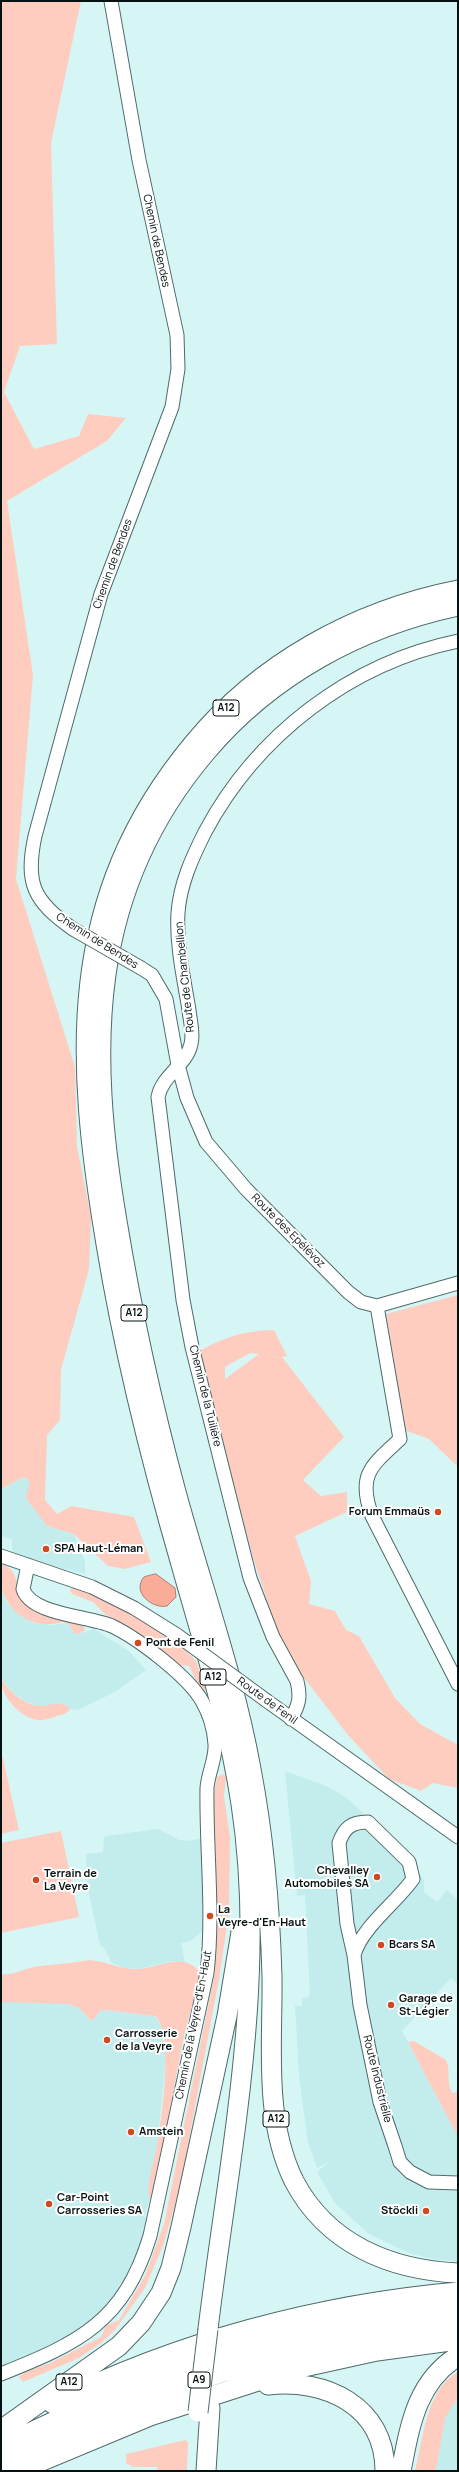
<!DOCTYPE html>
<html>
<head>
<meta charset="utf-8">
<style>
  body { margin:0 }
  #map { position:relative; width:459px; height:2472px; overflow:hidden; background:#d6f6f6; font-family:Manrope,sans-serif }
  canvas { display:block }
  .frame { position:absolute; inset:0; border:2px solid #061111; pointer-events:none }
</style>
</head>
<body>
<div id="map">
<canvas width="459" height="2472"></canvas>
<div class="frame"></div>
</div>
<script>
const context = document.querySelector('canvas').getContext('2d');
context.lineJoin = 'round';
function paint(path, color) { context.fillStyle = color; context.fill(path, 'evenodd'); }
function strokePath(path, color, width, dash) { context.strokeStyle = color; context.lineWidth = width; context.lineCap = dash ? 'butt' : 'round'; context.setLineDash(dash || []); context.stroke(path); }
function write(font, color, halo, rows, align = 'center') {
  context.font = font + ' Manrope,sans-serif'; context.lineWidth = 4; context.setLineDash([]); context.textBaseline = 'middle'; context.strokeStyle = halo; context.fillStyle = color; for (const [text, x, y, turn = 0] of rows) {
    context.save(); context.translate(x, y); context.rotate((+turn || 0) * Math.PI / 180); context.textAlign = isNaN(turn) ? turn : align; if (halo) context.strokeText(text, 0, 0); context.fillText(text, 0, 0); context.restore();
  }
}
const built = new Path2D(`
  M23,1477L30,1481L47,1526L74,1534L85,1561V1574L28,1559L12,1552V1539L1,1536V1489Z
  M1,1589L7,1603L33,1623L54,1625L67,1623L79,1634L94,1629L129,1651L146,1670L115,1692L78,1710L70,1709L65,1704L39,1707L25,1701L12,1692L1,1679Z
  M285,1771L326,1786L347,1798L397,1844L424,1880V1892L437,1902L447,1890L458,1900V1985L451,1978L402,2031L458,2137V2262L433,2259L409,2253L369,2234L335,2203L317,2172L330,2161L317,2168L308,2143L299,2076L295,2006H302V1999L310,1996L305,1895L297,1896Z
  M158,1829L179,1840L187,1841L204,1838V1930L190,1941L181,1943L185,1962L173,1961L139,1969L124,1968L112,1963L105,1949L100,1945L87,1885L86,1854L103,1852L104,1837L106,1836Z
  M11,2000L67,2004L79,2008L90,2020H93L100,2011L106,2010L155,2016L162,2027L166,2060L157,2147L150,2181V2198L144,2217L149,2220L134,2268L107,2308L71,2338L1,2368V2002Z
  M458,2397V2471H436L445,2417Z`);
const green = new Path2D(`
  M1,1H81L51,143L57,344L20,346L4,392L34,449L79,436L88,414L126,418L107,441L7,501L33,675L16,879L75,1067L77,1146L91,1217L89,1269L61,1370L60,1420L47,1435L45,1500L57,1514L71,1506L134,1517L151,1562L125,1569L108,1566L74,1534L47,1526L26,1498L30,1481L23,1477L1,1489Z
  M458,1295V1467L429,1439L404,1430L386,1314Z
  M274,1330L287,1356L282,1357L344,1437L303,1480L321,1496L347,1492V1512L295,1536L311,1581L309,1604L335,1611L346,1630L359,1636L395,1698L420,1724L458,1745V1788L433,1783L421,1791L389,1779L348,1735L298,1670L278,1633L254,1561L198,1352C224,1337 243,1331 274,1330ZM250,1353L259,1354L225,1379V1367Z
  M1,1565C20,1567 15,1591 26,1604C37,1618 67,1620 84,1625L85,1630L79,1634L74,1633L70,1625L63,1622C36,1630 11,1616 2,1590C0,1583 1,1572 1,1565Z
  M81,1586L109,1603L135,1615L187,1652L196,1661L206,1689L205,1691L201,1690L189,1666L178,1665L131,1629L106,1615L93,1602L72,1594L70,1590L73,1587Z
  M1,1679C9,1691 25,1706 41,1706C50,1706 60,1701 68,1706L70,1709C67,1714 62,1715 57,1716C51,1718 44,1721 38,1720C20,1718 1,1696 1,1679Z
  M1,1758H3L19,1830L1,1834Z
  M223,1774L226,1777L224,1796L230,1838L229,1912L219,1979L179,2192L163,2246L145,2288L115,2330L101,2343L79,2358L23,2382L19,2377L25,2372L50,2363L101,2337L106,2326L119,2320L145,2276L164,2224L214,1977L217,1893L212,1806L217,1777Z
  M61,1831L79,1917L1,1933V1843Z
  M89,1960C106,1961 121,1970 138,1969C160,1968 185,1950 201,1974C196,1994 189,2015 184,2036C173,2089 165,2143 153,2197L150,2198C145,2188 155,2159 157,2147C161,2122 175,2032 155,2016L106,2010L100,2011L93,2020H90L79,2008L67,2004L1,2002V1974C14,1976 26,1967 40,1966C56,1964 73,1963 89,1960Z
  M414,2041L446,2060C451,2071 446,2081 452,2093L458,2092V2137L408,2042Z
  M458,2372V2397L445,2418L436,2471H415C423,2440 426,2389 458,2372Z
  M185,2440L188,2442L187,2471H158L157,2467H133L126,2463V2454Z`);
const water = new Path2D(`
  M156,1574L175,1588L176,1597L167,1606C152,1609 131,1592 144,1577Z`);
const minor = new Path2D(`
  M73,929C33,901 25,883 35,836L101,594L172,407L178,369L177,335L139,160L111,1
  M141,968L152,975L166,999L178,1065L187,1098L206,1142L246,1189L348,1292L361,1302L377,1306L458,1283
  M377,1306L400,1439C371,1466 357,1475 372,1516L458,1684
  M1,1556L92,1587L134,1608L177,1635
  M267,1701L458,1837
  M291,1719C299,1705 301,1697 297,1681L273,1637L250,1578L192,1347L183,1300L158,1097C162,1075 187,1065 191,1044C194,1033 190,1021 189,1010C184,979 176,945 178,913C180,884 192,858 205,832C256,736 350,663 458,641
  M354,1955C362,1927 396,1903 413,1879L409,1862L368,1822C351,1822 344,1828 339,1843L347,1924L354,1955L360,2005L380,2102L395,2146L400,2162L410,2172L429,2182L458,2183
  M1,2374C79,2343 124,2322 150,2236L207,1973C214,1912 206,1850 207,1788C208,1773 216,1759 215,1744C214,1730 209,1713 202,1701C188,1676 137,1638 112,1626C89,1616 31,1615 23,1589L28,1565`);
const highway = new Path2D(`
  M458,606C360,627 271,675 206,752C87,892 88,1049 117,1221C132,1312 152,1403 176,1492C201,1584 234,1675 251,1769C264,1837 270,1907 272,1976C273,2043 263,2118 294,2181C327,2244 390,2270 458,2273
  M208,2329C229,2155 268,1980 241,1804C229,1723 204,1646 182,1568C151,1461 124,1354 106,1244C75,1059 65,898 193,744C259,663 356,610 458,590
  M268,2385C325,2378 385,2406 385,2471
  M53,2404C177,2342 320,2304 458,2292
  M1,2430L119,2346L141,2323L161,2293L171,2268L181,2227L227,2016L241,1932
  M1,2447C145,2374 297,2325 458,2308
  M1,2466C141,2389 299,2341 458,2324
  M18,2471L150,2416L295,2369L377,2351L458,2340
  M206,2471L210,2408
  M401,2471C410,2426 416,2382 458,2356`);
const minorBridge = new Path2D(`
  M73,929L141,968
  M177,1635L267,1701`);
const highwayBridge = new Path2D(`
  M198,2412L208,2329`);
const markers = [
  [438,1512,4,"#d24921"],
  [46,1549,4,"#d24921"],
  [138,1643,4,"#d24921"],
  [377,1877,4,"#d24921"],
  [36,1880,4,"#d24921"],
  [210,1916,4,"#d24921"],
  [381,1945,4,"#d24921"],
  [391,2005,4,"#d24921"],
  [107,2040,4,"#d24921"],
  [131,2132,4,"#d24921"],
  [49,2204,4,"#d24921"],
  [426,2211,4,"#d24921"]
];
const shields = [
  [226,708,26],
  [134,1313,26],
  [213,1677,26],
  [276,2119,26],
  [199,2380,22],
  [69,2382,26]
];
const shieldNames = [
  ["A12",226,708],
  ["A12",134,1313],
  ["A12",213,1677],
  ["A12",276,2119],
  ["A9",199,2380],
  ["A12",69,2382]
];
const streetNames = [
  ["Chemin de Bendes",156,241,78],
  ["Chemin de Bendes",113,564,-70],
  ["Chemin de Bendes",97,941,32],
  ["Route de Chambellion",185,977,-96],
  ["Route des Epélévoz",288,1231,45],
  ["Chemin de la Tuilière",205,1396,76],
  ["Route de Fenil",267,1701,36],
  ["Chemin de la Veyre-d'En-Haut",194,2025,-79],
  ["Route Industrielle",377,2079,76]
];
const poiNames = [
  ["Forum Emmaüs",430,1512,"right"],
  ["SPA Haut-Léman",54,1549],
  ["Pont de Fenil",146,1643],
  ["Chevalley",369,1871,"right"],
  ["Automobiles SA",369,1884,"right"],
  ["Terrain de",44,1874],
  ["La Veyre",44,1887],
  ["La",218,1910],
  ["Veyre-d'En-Haut",218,1923],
  ["Bcars SA",389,1945],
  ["Garage de",399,1999],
  ["St-Légier",399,2012],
  ["Carrosserie",115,2034],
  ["de la Veyre",115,2047],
  ["Amstein",139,2132],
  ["Car-Point",57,2198],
  ["Carrosseries SA",57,2211],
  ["Stöckli",418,2211,"right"]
];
paint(built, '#c3ecec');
paint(green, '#fecdbf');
paint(water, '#f9ad98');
strokePath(water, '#b07e70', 1);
strokePath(minor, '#4d6a69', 15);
strokePath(highway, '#4d6a69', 21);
strokePath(minor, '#fff', 13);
strokePath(highway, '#fff', 19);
strokePath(minorBridge, '#4d6a69', 15, []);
strokePath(highwayBridge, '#4d6a69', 21, []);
strokePath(minorBridge, '#fff', 13);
strokePath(highwayBridge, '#fff', 19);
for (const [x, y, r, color] of markers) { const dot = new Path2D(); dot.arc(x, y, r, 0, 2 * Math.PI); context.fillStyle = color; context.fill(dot); strokePath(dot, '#fff', 1.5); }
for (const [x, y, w] of shields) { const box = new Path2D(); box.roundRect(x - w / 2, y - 8, w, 16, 3); context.fillStyle = '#fff'; context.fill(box); strokePath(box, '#061111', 1); }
write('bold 10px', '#061111', null, shieldNames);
write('11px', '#061111', '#fff', streetNames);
write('bold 11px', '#061111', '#fff', poiNames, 'left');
</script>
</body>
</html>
